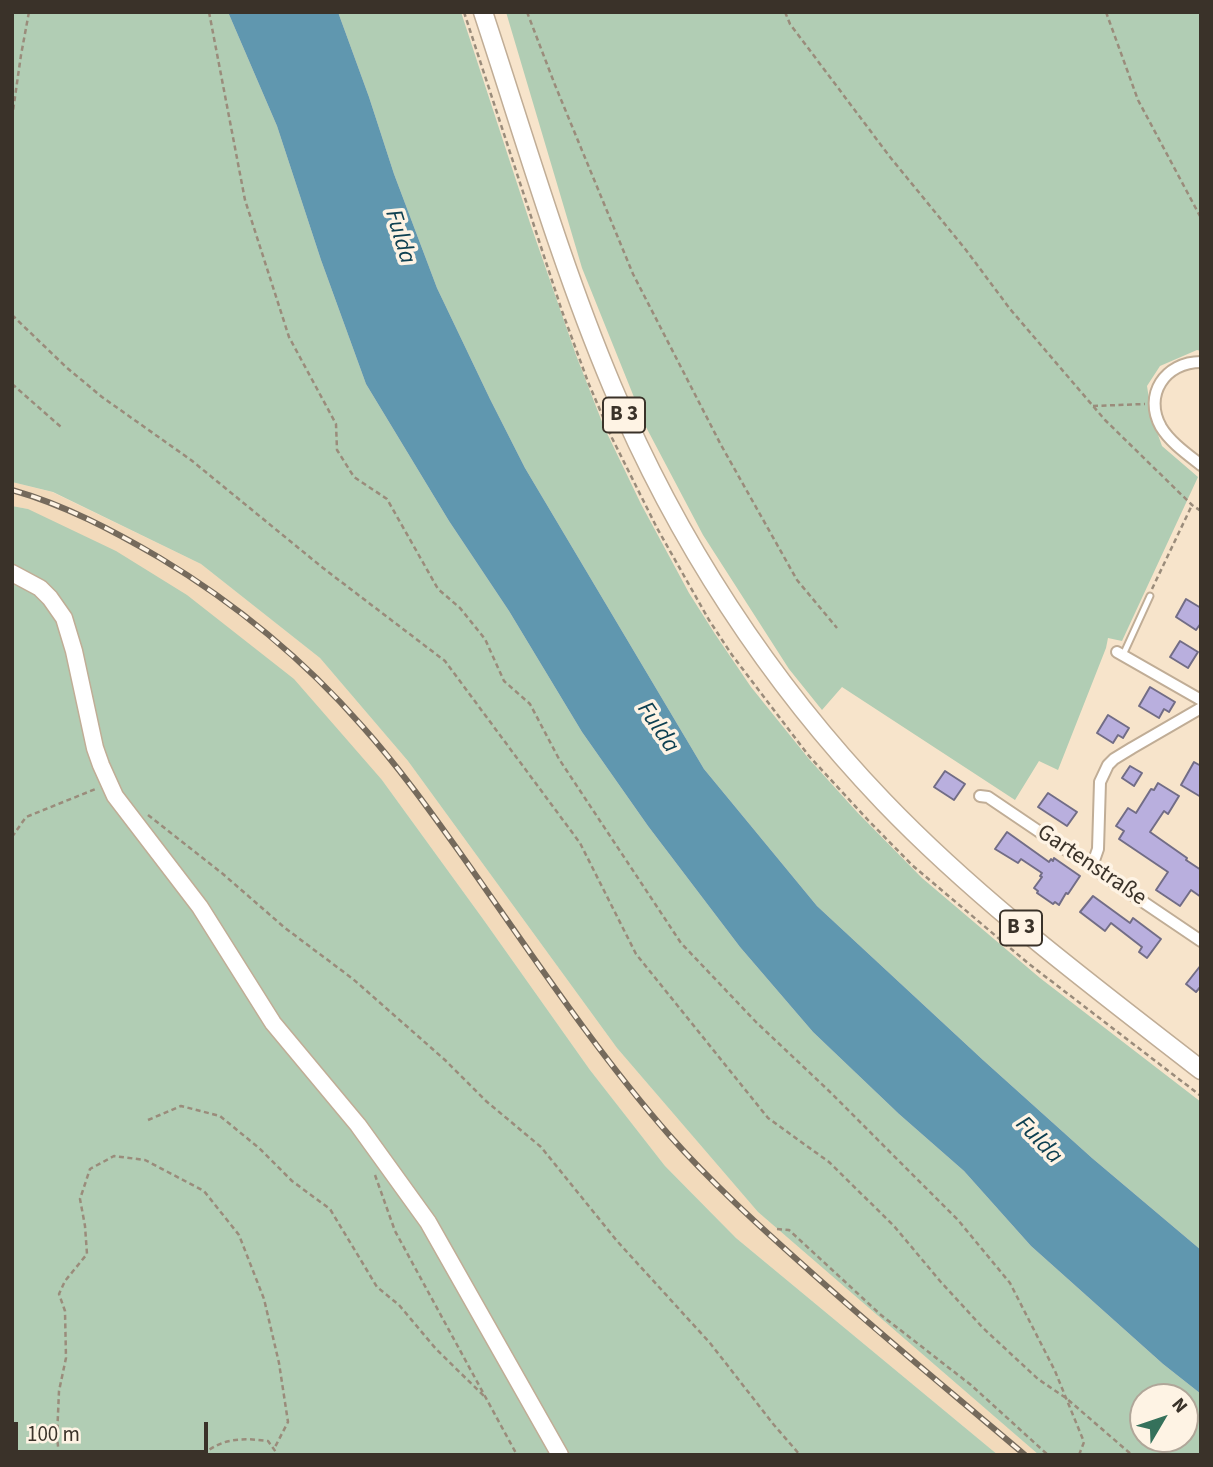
<!DOCTYPE html>
<html>
<head>
<meta charset="utf-8">
<style>
  body { margin:0 }
  #map { position:relative; width:1213px; height:1467px; overflow:hidden; background:#f7e4cb; font-family:"Source Sans 3",sans-serif }
  canvas { display:block }
  .frame { position:absolute; inset:0; border:14px solid #3a3229; pointer-events:none }
  .north { position:absolute; left:1129px; top:1383px; width:70px; height:70px; box-sizing:border-box; background:#fef3e4; border:2px solid #b0a699; border-radius:50%; rotate:51deg; font-size:19px; font-weight:700; line-height:28px; text-align:center; color:#3a3229 }
  .north::after { content:''; display:block; margin:auto; width:24px; height:32px; background:#35715b; clip-path:polygon(50% 0,100% 100%,50% 72%,0 100%) }
  .scale { position:absolute; left:14px; top:1422px; width:194px; height:32px; box-sizing:border-box; border:4px solid #3a3229; border-top:0; padding-left:9px; font-size:21px; line-height:24px; white-space:nowrap; color:#3a3229; -webkit-text-stroke:5px #fef3e4; paint-order:stroke }
</style>
</head>
<body>
<div id="map">
<canvas width="1213" height="1467"></canvas>
<div class="frame"></div>
<div class="north">N</div>
<div class="scale">100 m</div>
</div>
<script>
const context = document.querySelector('canvas').getContext('2d');
context.lineJoin = 'round';
function paint(path, color) { context.fillStyle = color; context.fill(path, 'evenodd'); }
function strokePath(path, color, width, dash) { context.strokeStyle = color; context.lineWidth = width; context.lineCap = dash ? 'butt' : 'round'; context.setLineDash(dash || []); context.stroke(path); }
function write(font, color, halo, rows, align = 'center') {
  context.font = font + ' "Source Sans 3",sans-serif'; context.lineWidth = 7; context.setLineDash([]); context.textBaseline = 'middle'; context.strokeStyle = halo; context.fillStyle = color; for (const [text, x, y, turn = 0] of rows) {
    context.save(); context.translate(x, y); context.rotate((+turn || 0) * Math.PI / 180); context.textAlign = isNaN(turn) ? turn : align; if (halo) context.strokeText(text, 0, 0); context.fillText(text, 0, 0); context.restore();
  }
}
const built = new Path2D(`
  M12,482L52,492L201,564L320,658L408,761L617,1048L758,1212L1039,1455H998L736,1238L665,1166L590,1070L483,919L382,780L28,509L12,506Z`);
const green = new Path2D(`
  M12,12H228L277,126L321,260L366,384L449,521L509,611L582,732L648,826L740,947L813,1032L899,1114L964,1171L1031,1246L1163,1364L1201,1394V1455H1039L758,1212L617,1048L408,761L320,658L201,564L53,492L12,482ZM1143,1397H1185V1439H1143Z
  M338,12H461L530,223L576,355L604,427L641,504L689,593L715,634L751,687L809,759L857,812L922,878L1040,978L1201,1102V1250L1092,1158L983,1060L817,906L704,769L525,468L490,399L437,288L394,174L369,97Z
  M506,12H1201V351L1197,350L1160,366L1147,386L1152,418L1162,446L1198,477L1122,641L1108,638L1106,648L1058,770L1039,761L1015,800L842,687L822,710L789,669L703,535L646,427L582,268Z
  M12,506L28,509L116,551L187,595L294,679L382,780L483,919L590,1070L665,1166L736,1238L998,1455H12Z`);
const water = new Path2D(`
  M228,12H338L369,97L394,174L437,288L490,399L525,468L704,769L817,906L983,1060L1092,1158L1201,1250V1394L1163,1364L1031,1246L964,1171L899,1114L813,1032L740,947L648,826L582,732L509,611L449,521L366,384L321,260L277,126Z`);
const building = new Path2D(`
  M1186,599L1201,608V623L1196,630L1176,617Z
  M1180,641L1198,652L1188,668L1170,657Z
  M1150,687L1175,702L1169,712L1164,709L1159,718L1139,706Z
  M1108,715L1129,728L1123,738L1118,735L1113,743L1097,733Z
  M1194,762L1201,766V797L1181,785Z
  M1130,766L1142,773L1134,786L1122,778Z
  M945,771L965,784L954,800L934,787Z
  M1158,783L1179,796L1168,814L1164,811L1150,832L1187,858L1186,860L1201,870V897L1191,890L1180,906L1156,890L1168,872L1119,839L1124,831L1116,826L1128,808L1136,813L1151,789L1154,790Z
  M1048,793L1077,812L1067,826L1038,807Z
  M1007,832L1049,862L1051,859L1053,861L1054,858L1080,876L1068,894L1066,893L1059,905L1055,902L1053,904L1037,893L1038,891L1034,888L1042,877L1040,876L1042,873L1021,859L1018,863L995,849Z
  M1093,896L1130,923L1133,918L1161,939L1147,958L1139,952L1142,947L1111,923L1105,931L1080,912Z
  M1201,965V986L1196,992L1186,984Z`);
const path = new Path2D(`
  M209,12L245,200L289,337L336,424L337,450L354,477L387,499L438,589L460,608L485,639L504,681L530,704L559,759L681,943L756,1022L828,1090L958,1220L1010,1283L1055,1371L1084,1442L1079,1455
  M464,12L562,311L588,382L612,438L657,528L709,620L732,655L809,756L868,820L912,865L1029,964L1201,1096
  M527,12L555,85L633,274L721,445L797,580L837,628
  M785,12L790,24L890,157L966,250L1010,309L1105,420L1192,505L1201,511
  M1106,12L1138,100L1201,218
  M12,118L21,55L29,12
  M12,315L66,367L102,397L191,460L323,568L445,661L580,843L636,954L768,1118L829,1162L894,1226L940,1281L983,1328L1038,1379L1066,1398L1132,1455
  M12,384L61,427
  M1093,406L1145,404
  M1152,589L1192,505
  M148,815L223,874L285,928L353,979L445,1060L486,1101L541,1147L617,1241L710,1343L774,1425L800,1455
  M12,837L26,817L98,788
  M148,1120L181,1106L220,1116L259,1148L292,1181L330,1209L377,1287L399,1305L436,1349L486,1398
  M375,1175L395,1231L517,1455
  M777,1229L789,1230L881,1315L971,1385L1048,1455
  M59,1455L57,1437L59,1391L66,1358L65,1311L59,1294L65,1281L87,1254L85,1226L80,1199L90,1169L114,1156L145,1160L204,1191L239,1235L264,1299L279,1363L288,1422L274,1449
  M203,1455C222,1437 245,1438 268,1441L278,1455`);
const lane = new Path2D(`
  M1123,655L1150,596`);
const street = new Path2D(`
  M1201,362C1165,362 1143,395 1161,427C1170,442 1187,454 1201,465
  M1117,652L1201,700
  M980,796L988,797L1201,941
  M1092,866L1098,849L1100,782L1108,765L1114,759L1132,748L1201,708`);
const secondary = new Path2D(`
  M12,573L40,588L50,598L64,618L74,651L95,748L101,765L115,796L200,907L273,1023L358,1125L428,1222L560,1455`);
const primary = new Path2D(`
  M483,12C524,136 561,265 612,386C676,539 769,682 884,802C980,902 1092,985 1201,1070`);
const rail = new Path2D(`
  M12,490C65,505 114,531 160,558C235,603 305,661 362,726C397,765 428,808 458,850C527,947 592,1047 670,1136C711,1182 757,1224 803,1265C875,1330 951,1392 1025,1455`);
const shields = [
  [624,415,42],
  [1021,928,42]
];
const shieldNames = [
  ["B 3",624,415],
  ["B 3",1021,928]
];
const streetNames = [
  ["Gartenstraße",1091,866,34]
];
const waterNames = [
  ["Fulda",399,237,73],
  ["Fulda",657,728,56],
  ["Fulda",1038,1141,46]
];
paint(built, '#f2dabb');
paint(green, '#b1cdb4');
paint(water, '#6097af');
paint(building, '#b9afde');
strokePath(building, '#726d86', 2);
strokePath(lane, '#c0ad96', 9);
strokePath(street, '#c0ad96', 14);
strokePath(secondary, '#c0ad96', 19);
strokePath(primary, '#c0ad96', 21);
strokePath(path, '#9a8c7b', 2.5, [5, 3.5]);
strokePath(lane, '#fff', 5);
strokePath(street, '#fff', 10);
strokePath(secondary, '#fff', 16);
strokePath(primary, '#fff', 18);
strokePath(rail, '#756a5c', 6);
strokePath(rail, '#fef3e4', 3.5, [10]);
for (const [x, y, w] of shields) { const box = new Path2D(); box.roundRect(x - w / 2, y - 17.5, w, 35, 5); context.fillStyle = '#fef3e4'; context.fill(box); strokePath(box, '#3a3229', 2); }
write('bold 21px', '#3a3229', null, shieldNames);
write('23px', '#3a3229', '#fef3e4', streetNames);
write('italic 24px', '#0e4051', '#fef3e4', waterNames);
</script>
</body>
</html>
